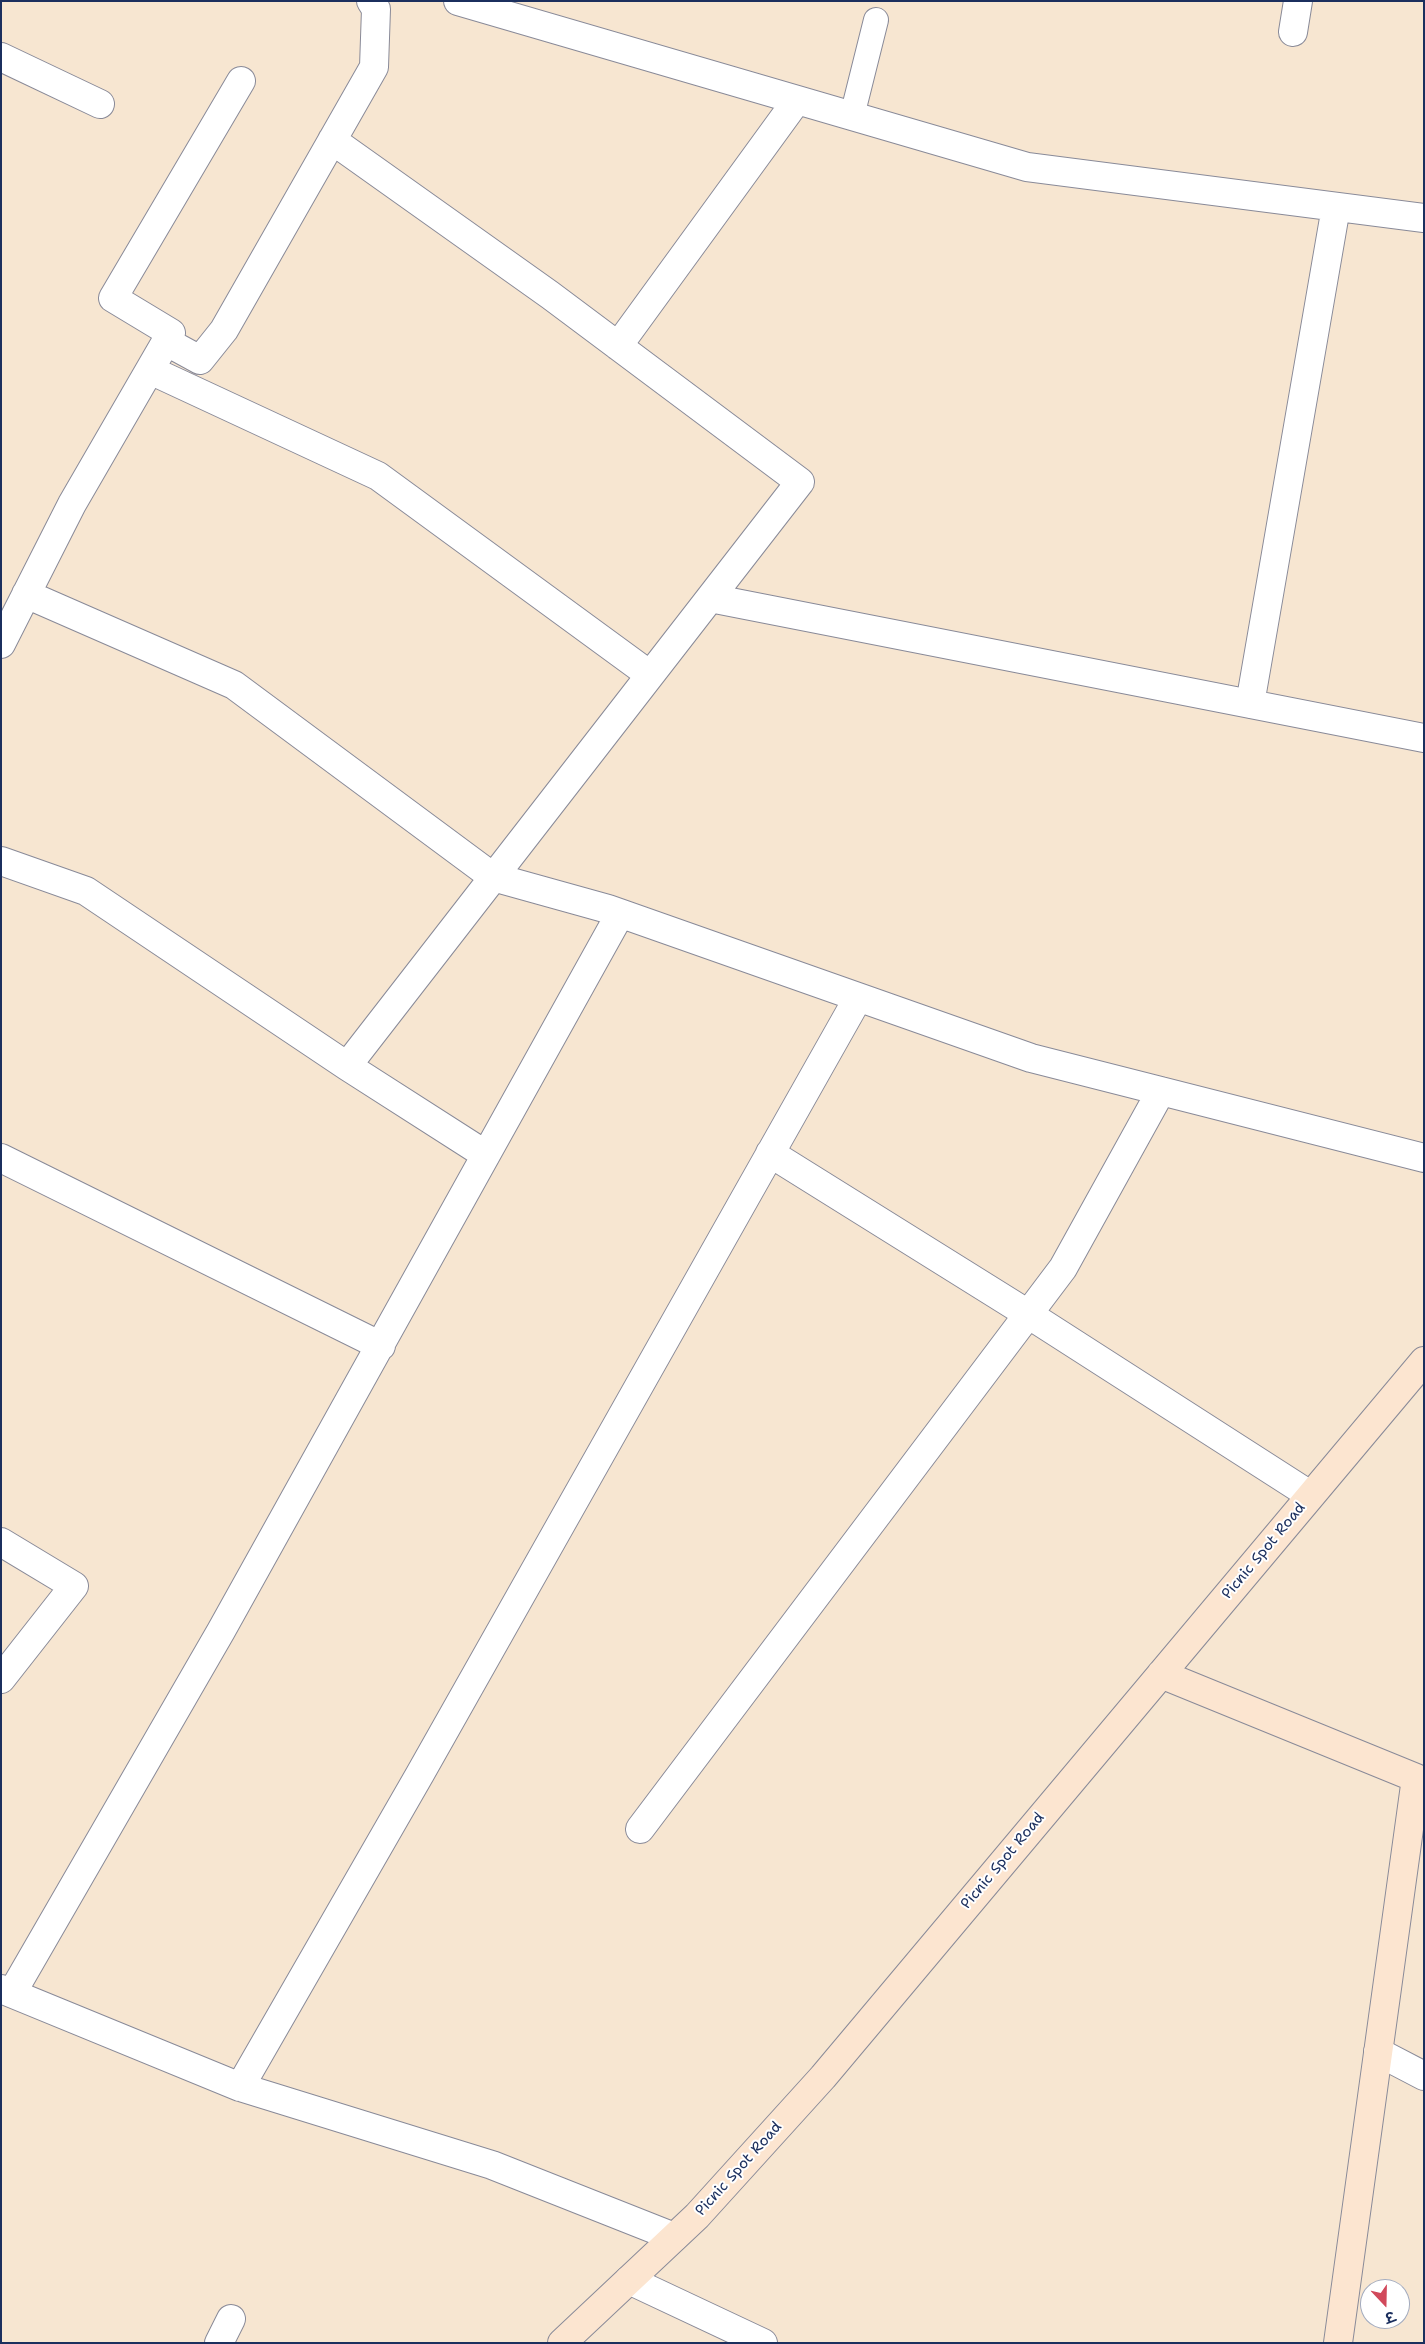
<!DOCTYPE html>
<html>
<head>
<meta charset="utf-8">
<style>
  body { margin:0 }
  #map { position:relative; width:1425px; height:2344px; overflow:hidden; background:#f7e6d1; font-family:"Shantell Sans","Playpen Sans Deva",sans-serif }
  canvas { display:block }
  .frame { position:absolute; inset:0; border:2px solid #1b2f5e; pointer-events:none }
  .north { position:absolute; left:1360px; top:2279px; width:50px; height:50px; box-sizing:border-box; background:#fff; border:1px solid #a4acbf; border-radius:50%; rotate:159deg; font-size:14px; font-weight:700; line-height:20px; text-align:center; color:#1b2f5e }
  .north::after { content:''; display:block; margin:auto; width:18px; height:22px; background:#d1495b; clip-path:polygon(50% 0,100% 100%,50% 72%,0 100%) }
</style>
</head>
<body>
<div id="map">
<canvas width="1425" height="2344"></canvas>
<div class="frame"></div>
<div class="north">उ</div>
</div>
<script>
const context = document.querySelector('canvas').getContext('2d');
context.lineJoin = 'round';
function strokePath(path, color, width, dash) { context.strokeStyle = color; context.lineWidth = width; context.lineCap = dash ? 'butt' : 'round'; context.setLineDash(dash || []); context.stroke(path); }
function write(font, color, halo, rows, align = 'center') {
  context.font = font + ' "Shantell Sans",sans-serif'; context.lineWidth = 4; context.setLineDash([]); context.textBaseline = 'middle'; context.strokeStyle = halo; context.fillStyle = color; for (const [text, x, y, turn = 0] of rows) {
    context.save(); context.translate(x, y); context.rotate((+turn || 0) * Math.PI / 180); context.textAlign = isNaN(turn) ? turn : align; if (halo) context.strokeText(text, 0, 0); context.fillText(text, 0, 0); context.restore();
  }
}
const lane = new Path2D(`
  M852,116L876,20`);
const street = new Path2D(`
  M458,1L1027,167L1424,218
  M1293,32L1298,1
  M1,57L100,104
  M332,140L550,295L800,482L347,1066
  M167,342L200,360L224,330L374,67L376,9L371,1
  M618,346L797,100
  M150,370L378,476L650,675
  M26,594L234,685L493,877L608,909L1031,1058L1424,1158
  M710,598L1424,738
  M1,644L72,504L171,333L113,298L241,81
  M1250,704L1336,207
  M1,861L86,891L347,1066L486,1155
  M770,1153L1028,1314L1310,1495
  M1,1158L381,1346
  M1,1542L74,1586L1,1679
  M640,1829L1063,1268L1161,1091
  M1,1989L240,2087L492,2165L674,2237
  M12,1993L221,1631L620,914
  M1378,2052L1424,2076
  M240,2087L420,1774L858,998
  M629,2280L763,2343
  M219,2343L231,2319`);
const secondary = new Path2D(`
  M1161,1674L1416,1778L1338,2343
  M562,2343L697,2216L823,2077L1424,1361`);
const streetNames = [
  ["Picnic Spot Road",1264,1551,-50],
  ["Picnic Spot Road",1003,1861,-50],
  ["Picnic Spot Road",739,2169,-48]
];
strokePath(lane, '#898a98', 26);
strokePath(street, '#898a98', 30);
strokePath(secondary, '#898a98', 30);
strokePath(lane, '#fff', 24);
strokePath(street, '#fff', 28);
strokePath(secondary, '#fce5d0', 28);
write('15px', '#1b2f5e', '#fff', streetNames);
</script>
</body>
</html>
